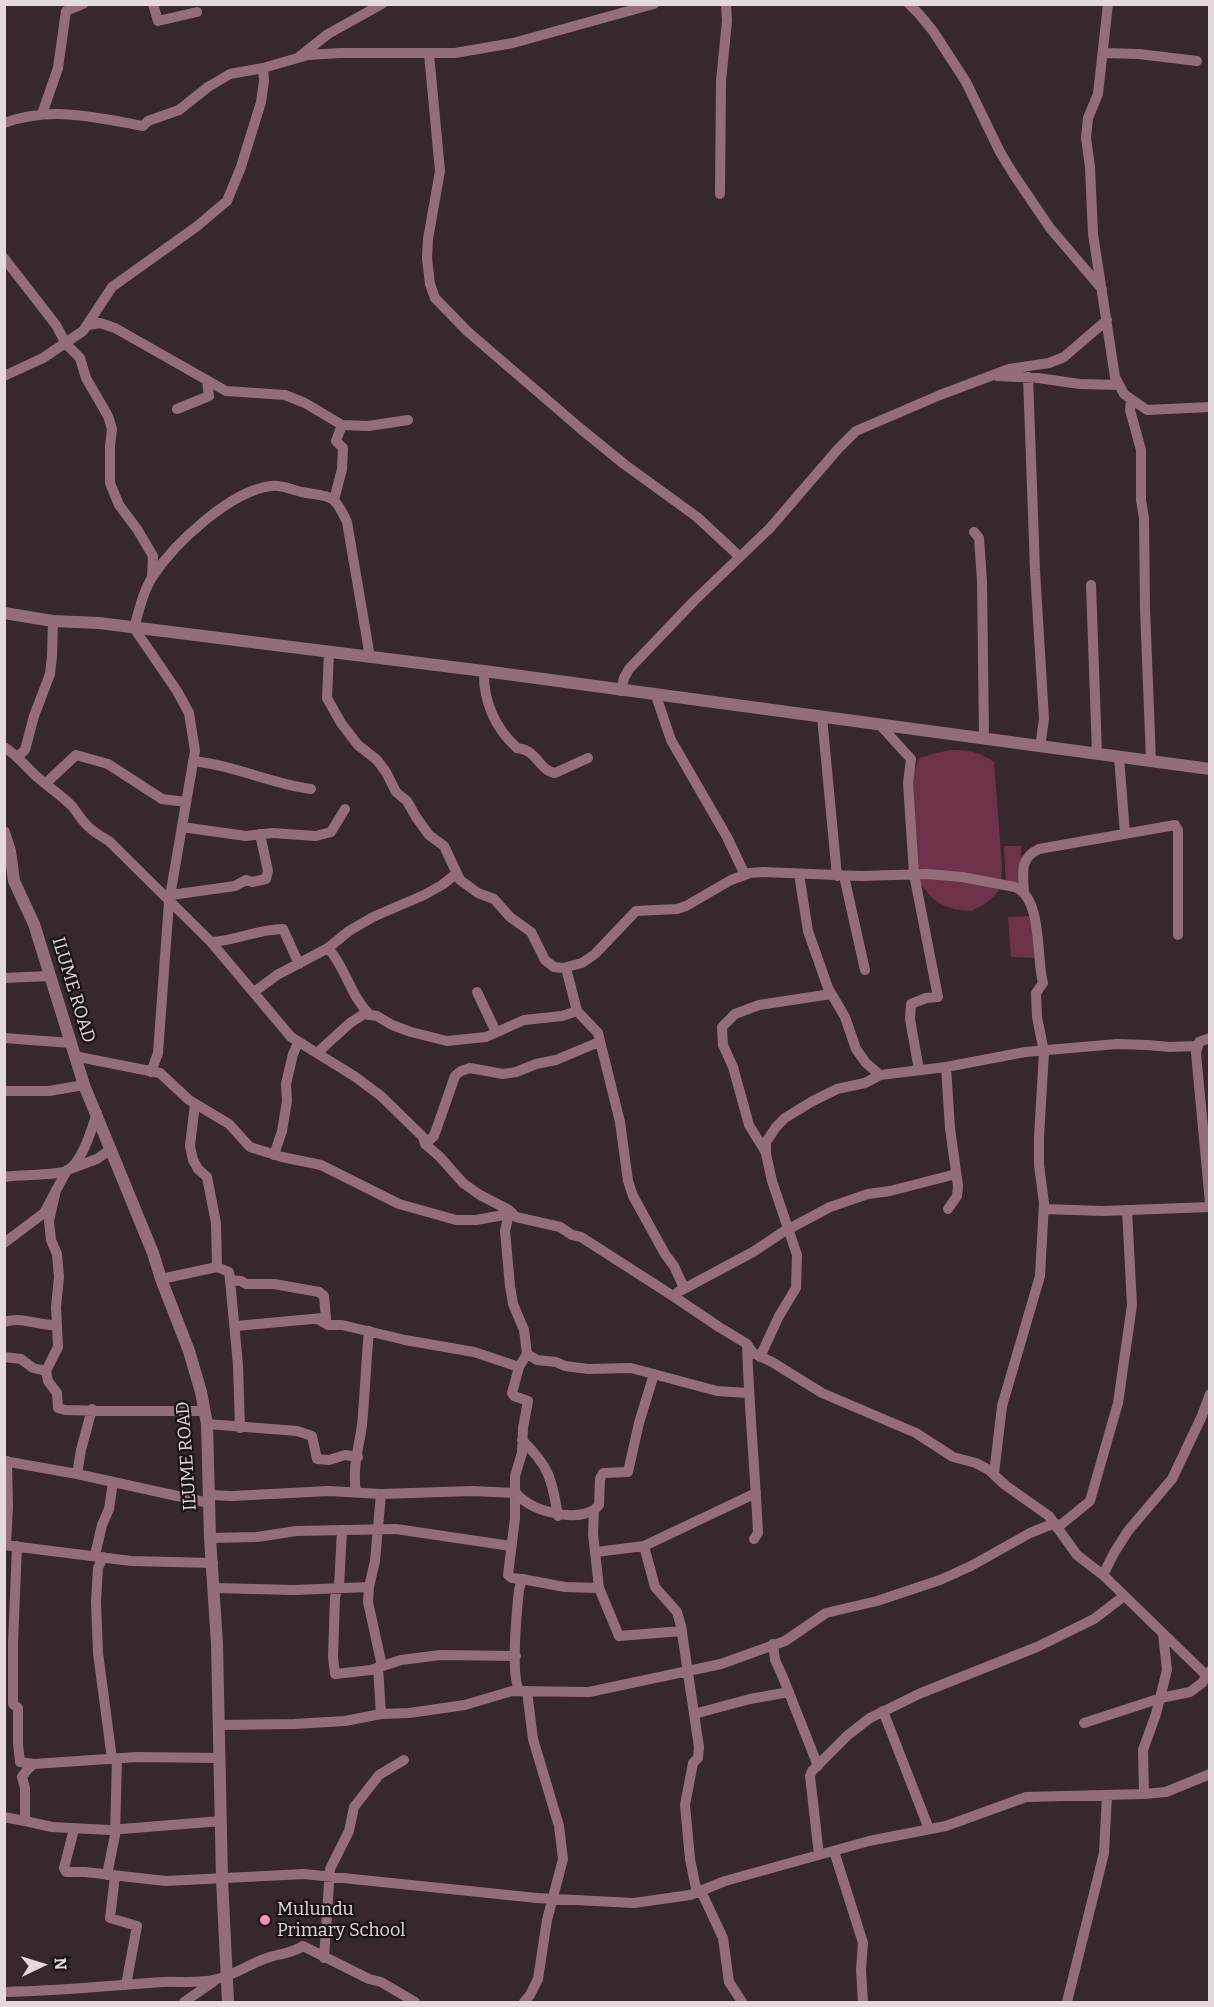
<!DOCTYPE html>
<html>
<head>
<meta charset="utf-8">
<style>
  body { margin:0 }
  #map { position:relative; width:1214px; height:2007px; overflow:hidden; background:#36282d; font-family:Bitter,serif }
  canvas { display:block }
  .frame { position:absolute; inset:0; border:6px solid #e4dadd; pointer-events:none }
  .north { position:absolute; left:12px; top:1935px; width:60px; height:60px; -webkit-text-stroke:4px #191315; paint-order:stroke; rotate:86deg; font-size:16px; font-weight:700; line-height:24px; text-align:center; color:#e4dadd }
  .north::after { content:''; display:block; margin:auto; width:21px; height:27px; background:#e4dadd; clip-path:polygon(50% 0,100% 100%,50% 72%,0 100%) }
</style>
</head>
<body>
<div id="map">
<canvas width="1214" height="2007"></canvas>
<div class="frame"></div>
<div class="north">N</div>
</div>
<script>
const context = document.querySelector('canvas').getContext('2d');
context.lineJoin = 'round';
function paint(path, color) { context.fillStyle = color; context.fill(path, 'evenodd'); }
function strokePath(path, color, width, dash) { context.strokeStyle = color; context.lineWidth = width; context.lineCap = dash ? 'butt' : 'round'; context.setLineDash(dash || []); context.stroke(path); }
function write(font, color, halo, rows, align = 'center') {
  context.font = font + ' Bitter,serif'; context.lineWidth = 4.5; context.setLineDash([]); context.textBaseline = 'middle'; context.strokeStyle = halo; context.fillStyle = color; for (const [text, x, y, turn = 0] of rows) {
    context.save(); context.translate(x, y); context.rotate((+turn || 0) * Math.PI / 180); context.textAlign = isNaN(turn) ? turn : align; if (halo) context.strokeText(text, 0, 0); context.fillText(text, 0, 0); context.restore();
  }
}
const green = new Path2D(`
  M951,750C969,750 980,752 994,762L1002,867L1001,887L994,897L983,905L971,911L957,910L943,905L933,899L918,881L912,778L919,758L936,753Z
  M1004,846H1021L1022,882H1006Z
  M1031,916L1036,958L1011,957L1008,917Z`);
const minor = new Path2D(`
  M153,4L158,21L197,12
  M909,4L919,14L933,31L966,82L1000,152L1014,175L1050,228L1102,289
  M1108,4L1098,94L1088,118L1086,138L1090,167L1093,234L1115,377L1124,394L1131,399L1130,410L1141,450V500L1144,518L1145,608L1151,761
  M1103,53L1139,54L1197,61
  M429,54L440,171L428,239L427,258L430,284L435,298L467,331L581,429L624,464L697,517L739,556
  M299,57L328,34L382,4
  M42,114L58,68L66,11L83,4
  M4,123C51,106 96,117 143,126L148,121L179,110L208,87L230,74L263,68L308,55L340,53H455L513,43L654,4
  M720,194L721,81L727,21L726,4
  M4,258L56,325L66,344L80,358L86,378L108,416L112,429L110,446V483L119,505L137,529L153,556L152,577
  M89,325L100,323L115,328L226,391L285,395L305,403L342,425L368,426L408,420
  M4,376L43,358L83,331L112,287L196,227L227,201L241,167L261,102L264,81L263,68
  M997,376L1038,378L1080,384L1119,385
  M1028,377L1035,570L1044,719L1040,747
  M1131,399L1147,410L1210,407
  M177,409L209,396L207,381
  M334,500L342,469L343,448L336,441L342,425
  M974,532L979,538L982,581L984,738
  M1091,585L1097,754
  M329,652L327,698L341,723L358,745L377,760L386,772L396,792L407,801L416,817L429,835L444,846L460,880L478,893L494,899L510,917L531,932L545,960L554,967L563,968L582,963L595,954L636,911L677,909L686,906L731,880L750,873L763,872L861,876L928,874L962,877L1015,887C1043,898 1036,959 1043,983L1036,993L1037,1017L1044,1052L1039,1137V1165L1044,1203L1040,1276L1002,1406L994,1474
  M484,671C483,701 495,728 517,748C538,750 538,770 555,773L588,758
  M621,691L624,678L629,669L695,600L770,528L838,449L856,431L940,395L1009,369L1049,363L1064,357L1107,320
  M656,696L671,740L727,837L745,875
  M822,717L837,876
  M880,725L911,759L908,783L914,874L938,997L926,998L911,1004L910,1019L919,1070
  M4,747C17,755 25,766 36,776C47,786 61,795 72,806C76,811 79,816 83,821C90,830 100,836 109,841L211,942L291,1037L354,1076L381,1096L423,1137L425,1144L440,1157L463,1183L480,1195L509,1210L516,1217L560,1227L572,1235L581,1237L673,1296L719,1327L747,1344L753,1353L772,1362L822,1393L916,1433L953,1457L976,1463L989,1470L1005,1485L1049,1516L1077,1555L1103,1575L1210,1679
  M18,756L25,750L34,716L50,674L52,656L53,621
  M1119,757L1125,834
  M193,761C234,765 271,784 311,789
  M46,783L76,755L108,764L162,799L186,802
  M182,827L246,836L272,833L316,836L331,832L345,809
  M799,874L808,931L828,988L845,1017L856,1049L866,1063L880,1075L946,1067L1025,1052L1117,1044L1148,1045L1169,1047L1197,1046
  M844,876L865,970
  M1024,893C1023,874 1019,858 1039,849L1175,825L1178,830V935
  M171,895L235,886L246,880L252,882L266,879L268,871L260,834
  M211,942C236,941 258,929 283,929L299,964
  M328,948C346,968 350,995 369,1014
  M566,968L577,1011L598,1033L620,1122L628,1181L633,1196L665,1254L674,1266L684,1288
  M4,978L50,976
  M254,992L277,975L328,948L349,931L373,917L424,895L442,885L456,874
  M477,992L496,1032
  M4,1038L71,1043
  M1210,1038L1199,1042L1196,1053L1210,1203
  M317,1053L350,1023L364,1014L377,1016L392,1025L411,1032L447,1041L486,1037L524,1020L562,1016L577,1011
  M74,1056L160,1073L189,1100L229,1124L250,1147L282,1157L321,1165L399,1204L456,1220H476L509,1214V1210
  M946,1067L950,1128L958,1186L957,1196L948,1209
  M151,1072L158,1053L169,902L195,751L189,713L177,691L134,628C139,611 143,591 153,576C175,543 230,491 271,486C281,484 292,490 302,492C332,498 333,492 347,522L370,657
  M4,1091H49L84,1085
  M195,1104L190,1146L193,1160L198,1169L207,1177L216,1223L217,1267
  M425,1144L434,1136L455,1076L461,1071L470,1068L503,1074L516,1072L536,1064L556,1060L599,1042
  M765,1151L749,1125L733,1067L723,1045L722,1027L735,1014L759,1005L831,994
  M274,1155L282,1131L287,1101L286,1084L293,1054L298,1043
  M4,1177C21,1174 52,1176 66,1171C82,1164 92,1128 97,1113
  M56,1190L49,1221L51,1240L57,1254L59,1277L56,1307L58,1347L46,1371L48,1381L57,1393L58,1408L65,1410L105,1411H205
  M1044,1209L1103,1211L1210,1207
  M509,1214L505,1231L510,1286L513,1304L524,1330L527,1354L519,1367L512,1393L514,1396L528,1401L523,1428L522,1453L515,1476V1518L508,1575L512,1578L522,1579L519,1590C517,1609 510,1679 520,1691
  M4,1243L44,1213L67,1170L97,1159L111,1149
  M161,1279L217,1267L229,1272L230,1280L241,1281L246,1284H274L319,1292L324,1296L326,1318L319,1320
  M230,1280L238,1365L240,1428
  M678,1292L753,1252L783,1232L830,1207L868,1194L890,1191L956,1174
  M319,1320L328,1325H342L405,1340L474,1352L519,1367
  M4,1322C23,1316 39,1326 57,1325
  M236,1326L323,1318
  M747,1344C749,1407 755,1470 758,1533L754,1539
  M527,1354L537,1360L556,1362L565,1366L588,1369L631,1368L717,1391L748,1393
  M4,1357L21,1359L33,1368L46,1371
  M760,1357L779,1316L796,1288L797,1255L772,1181L766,1154V1142L776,1127L785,1118L811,1102L837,1089L865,1083L880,1075
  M207,1424L297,1431L312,1436L317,1459L329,1460L345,1455L358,1457
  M522,1440C549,1466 552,1479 558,1516
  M4,1461L77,1474L209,1503
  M77,1474L81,1450L92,1409
  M359,1492L356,1491C352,1469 359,1447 362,1425C365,1394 366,1362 369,1331
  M381,1494L375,1561L369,1587L368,1602L382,1666
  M209,1495L232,1496L329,1491L381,1494L472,1491L516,1493C531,1511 572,1522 594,1510L593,1534L599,1588L619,1636L682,1631
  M594,1510L599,1505L600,1479L603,1473L628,1472L639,1423L654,1374
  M1057,1528L1090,1501L1118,1403L1132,1305L1127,1210
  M342,1530L339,1587L335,1597L333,1657L335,1674L371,1670L401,1660L440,1655L516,1656
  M210,1538L257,1537L296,1531L396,1529L511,1546
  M4,1545L131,1561L213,1563
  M6,1545L8,1506L7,1461
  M17,1546L13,1643V1704L18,1708V1744L20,1762L34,1764L137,1757L220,1758
  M644,1546L655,1587L677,1612L681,1626L699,1747L698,1758L693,1763L685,1805L690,1859L697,1893
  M596,1552L644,1546L756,1493
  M95,1555L102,1525L109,1509L113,1482
  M103,1557L98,1568L96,1602L98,1653L112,1759
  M1103,1575L1114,1553L1128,1531L1172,1479L1201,1418L1210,1394
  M522,1579L565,1587L599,1588
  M214,1588L294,1590L369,1587
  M773,1644L775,1660L782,1675L818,1766
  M378,1667L381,1714
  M883,1711L929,1829
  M694,1714L750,1699L789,1692
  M1084,1723L1161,1698L1190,1692L1202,1683L1210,1671
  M219,1725L294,1724L345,1721L381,1714L409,1713L465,1705L512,1691L589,1692L721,1664L785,1641L826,1613L877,1601L940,1580L971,1566L1030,1533L1055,1523
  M34,1764L27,1770L22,1777L25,1788V1821L52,1827L110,1830L221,1821
  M1144,1794L1143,1750L1156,1714L1167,1670L1163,1634
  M4,1817L25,1821
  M74,1829L64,1868L66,1872H85L166,1881L304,1874L537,1898L634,1903L690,1895L725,1881L869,1841L946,1826L1026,1797L1144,1794L1166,1792L1210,1774
  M834,1851L863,1943L861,1970L863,2002
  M819,1855L810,1776L812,1771L848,1735L870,1718L921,1693L1037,1647L1094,1619L1124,1596
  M107,1875L115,1835L117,1759
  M115,1876L110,1918L137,1926L126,1985
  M701,1891L723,1938L729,1982L742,2002
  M324,1958L330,1869L349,1831L354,1807L379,1775L404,1760
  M4,1992C57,1991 109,1986 162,1982C180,1981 199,1984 217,1979C234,1975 248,1965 264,1959C277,1954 291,1954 303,1946L369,1979L381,1982L415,2002
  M184,2002L213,1982
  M524,2002L530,1995L538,1979L547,1920L563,1859L559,1826L533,1739L527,1691
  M1067,2002L1104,1853L1107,1795`);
const tertiary = new Path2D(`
  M4,613L53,621L99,623L484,671L1210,769
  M4,832L10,851L14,881L34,924L84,1085L153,1253L161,1279L189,1351L201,1392L207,1424L210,1538L217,1644L222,1879L228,2002`);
const markers = [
  [265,1920,6,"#fe8ebb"]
];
const streetNames = [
  ["ILUME ROAD",73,990,73],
  ["ILUME ROAD",187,1456,-94]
];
const poiNames = [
  ["Mulundu",277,1910],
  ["Primary School",277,1931]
];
paint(green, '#6d324a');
strokePath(minor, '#946d7b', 10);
strokePath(tertiary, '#946d7b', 12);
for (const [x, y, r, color] of markers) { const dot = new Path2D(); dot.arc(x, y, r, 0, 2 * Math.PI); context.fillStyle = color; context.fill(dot); strokePath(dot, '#191315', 2); }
write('18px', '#e4dadd', '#191315', streetNames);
write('18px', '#e4dadd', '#191315', poiNames, 'left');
</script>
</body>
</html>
